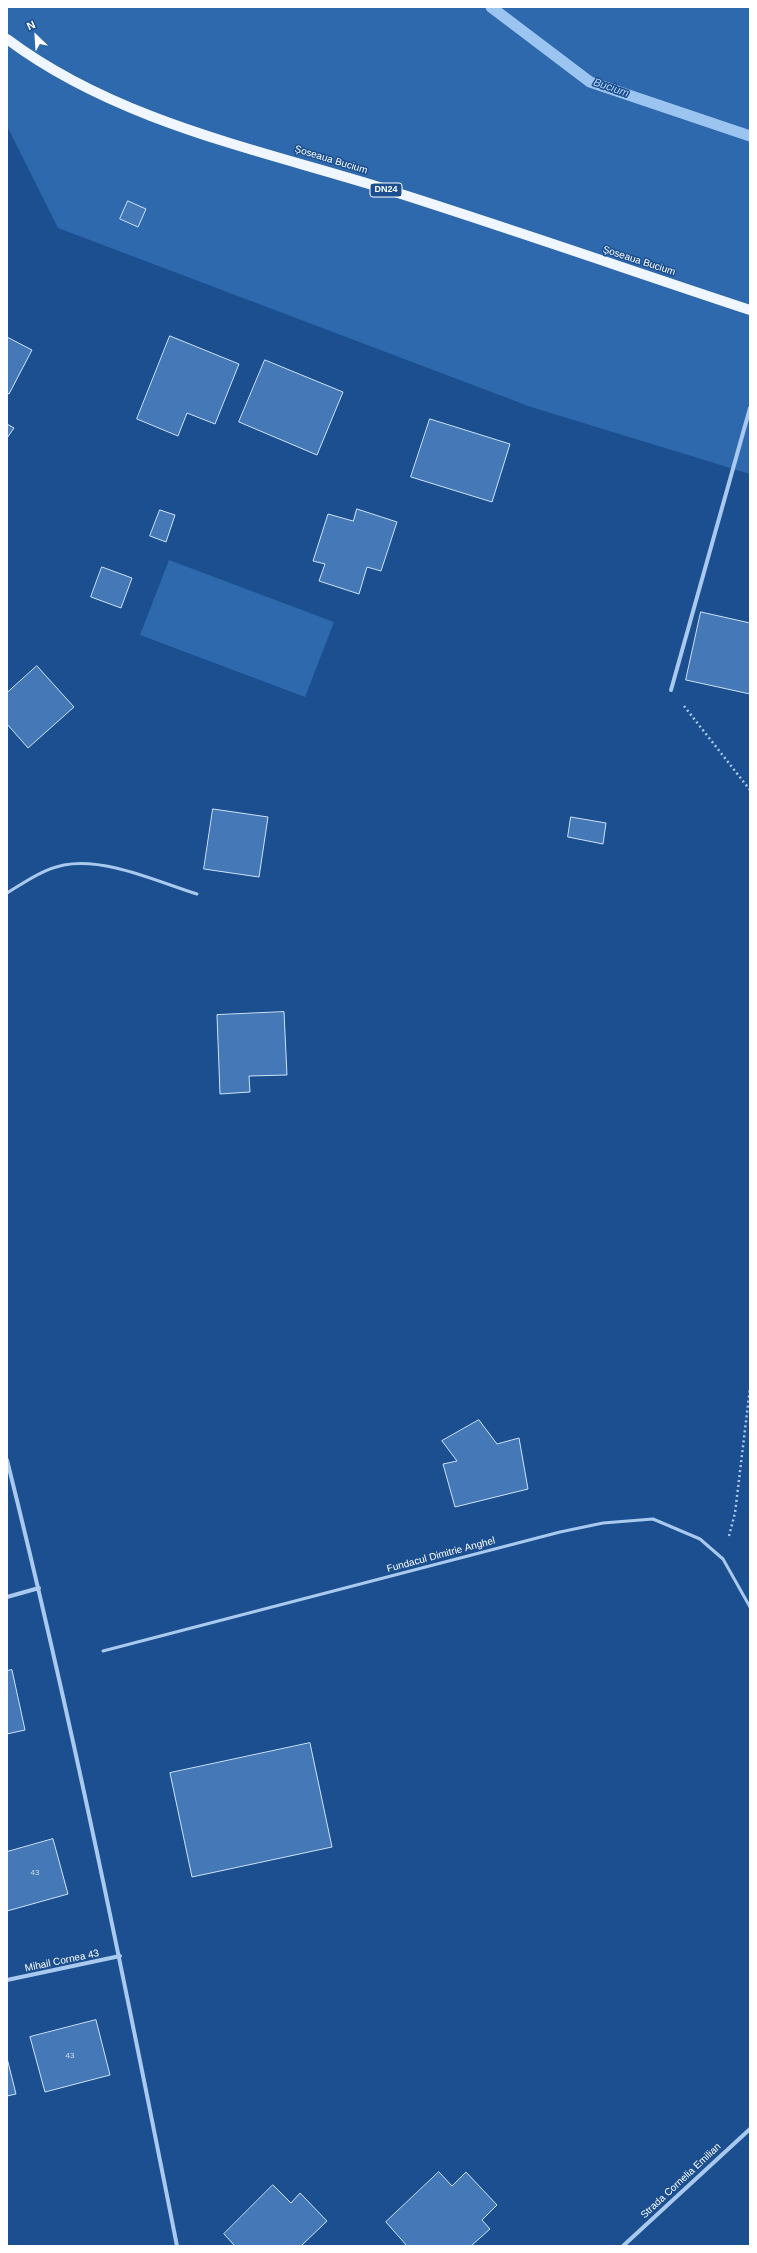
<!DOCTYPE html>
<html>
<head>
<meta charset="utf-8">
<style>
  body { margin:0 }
  #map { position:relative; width:757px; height:2253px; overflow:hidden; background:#1b4f8f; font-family:Arial,sans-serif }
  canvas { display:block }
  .frame { position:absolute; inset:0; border:8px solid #fff; pointer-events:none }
  .north { position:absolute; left:16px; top:16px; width:40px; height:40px; -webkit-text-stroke:3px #1b4f8f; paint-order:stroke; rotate:335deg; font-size:11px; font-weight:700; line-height:16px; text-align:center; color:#fff }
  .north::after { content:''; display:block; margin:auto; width:14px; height:18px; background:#fff; clip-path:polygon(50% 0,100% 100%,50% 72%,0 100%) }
</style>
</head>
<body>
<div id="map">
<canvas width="757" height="2253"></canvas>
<div class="frame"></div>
<div class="north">N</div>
</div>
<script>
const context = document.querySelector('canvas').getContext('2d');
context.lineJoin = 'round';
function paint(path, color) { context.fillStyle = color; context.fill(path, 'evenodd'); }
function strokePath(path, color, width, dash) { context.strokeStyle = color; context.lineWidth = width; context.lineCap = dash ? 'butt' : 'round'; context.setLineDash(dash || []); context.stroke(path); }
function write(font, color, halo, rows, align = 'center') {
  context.font = font + ' Arial,sans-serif'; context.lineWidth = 3; context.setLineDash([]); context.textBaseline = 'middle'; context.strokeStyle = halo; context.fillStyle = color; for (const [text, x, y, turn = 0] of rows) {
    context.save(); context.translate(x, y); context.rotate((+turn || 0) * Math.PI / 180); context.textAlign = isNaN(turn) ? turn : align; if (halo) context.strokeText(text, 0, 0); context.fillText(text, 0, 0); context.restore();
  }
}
const green = new Path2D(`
  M7,7H750V474L531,407L58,228L7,126Z
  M169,560L334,622L305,697L140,635Z`);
const stream = new Path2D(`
  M491,7L590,82L750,136`);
const building = new Path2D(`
  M128,201L146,209L138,227L120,219Z
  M170,336L239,364L215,424L187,413L178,436L137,419Z
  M7,337L32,350L9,394L7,393Z
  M265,360L343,392L317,455L239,422Z
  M430,419L510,444L492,502L411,477Z
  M7,424L14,428L7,438Z
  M357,509L397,522L381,571L367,567L359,594L319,581L325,564L313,561L328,514L353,521Z
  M160,510L175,515L166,542L150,536Z
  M102,567L132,578L121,608L91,597Z
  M701,612L750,623V694L686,680Z
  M37,666L74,707L28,748L7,724V693Z
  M213,809L268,817L259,877L204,869Z
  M571,817L606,823L603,844L568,837Z
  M284,1012L287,1075L249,1076L250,1092L220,1094L217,1015Z
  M479,1420L497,1444L519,1438L528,1489L455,1507L443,1464L457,1461L442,1441Z
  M12,1670L25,1730L7,1734V1671Z
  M310,1743L332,1847L192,1877L170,1773Z
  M53,1839L68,1894L7,1911V1852Z
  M96,2020L110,2075L45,2092L30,2037Z
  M7,2058L16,2094L7,2096Z
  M439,2172L452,2186L466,2172L497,2205L482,2220L490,2229L471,2246H407L386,2222Z
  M273,2185L291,2203L300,2193L327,2221L301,2246H235L224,2234Z`);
const path = new Path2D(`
  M684,706L750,790
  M729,1536L735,1513L750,1388`);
const lane = new Path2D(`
  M7,893C25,882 43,869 64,865C105,857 158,882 197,894
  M103,1651L560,1532L603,1523L653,1519L700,1539L723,1559L750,1607`);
const street = new Path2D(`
  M671,690L750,408
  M7,1460C72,1720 125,1983 177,2246
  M7,1597L39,1588
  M7,1980L120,1956
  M623,2246L750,2129`);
const primary = new Path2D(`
  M7,39C115,120 252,148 379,187C503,226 626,269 750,310`);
const numberNames = [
  ["43",35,1873],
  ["43",70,2056]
];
const shields = [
  [386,190,32]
];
const shieldNames = [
  ["DN24",386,190]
];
const streetNames = [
  ["Șoseaua Bucium",331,160,17],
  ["Șoseaua Bucium",639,261,18],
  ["Fundacul Dimitrie Anghel",441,1555,-15],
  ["Mihail Cornea 43",62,1961,-12],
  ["Strada Cornelia Emilian",681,2181,-43]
];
const waterNames = [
  ["Bucium",611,88,19]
];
paint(green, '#2e69ad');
strokePath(stream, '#9cc4f0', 11);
paint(building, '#4478b7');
strokePath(building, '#cfe3fa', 1);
strokePath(path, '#a9c9ee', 2.5, [2, 3]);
strokePath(lane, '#a9c9ee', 3);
strokePath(street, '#a9c9ee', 4);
strokePath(primary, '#f0f6ff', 10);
write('8px', '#d0dded', null, numberNames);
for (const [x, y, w] of shields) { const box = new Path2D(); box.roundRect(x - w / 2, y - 7, w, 14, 3); context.fillStyle = '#1b4f8f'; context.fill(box); strokePath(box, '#fff', 1); }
write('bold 9px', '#fff', null, shieldNames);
write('10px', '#fff', '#1b4f8f', streetNames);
write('italic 11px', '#b5d3f5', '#1b4f8f', waterNames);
</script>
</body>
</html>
